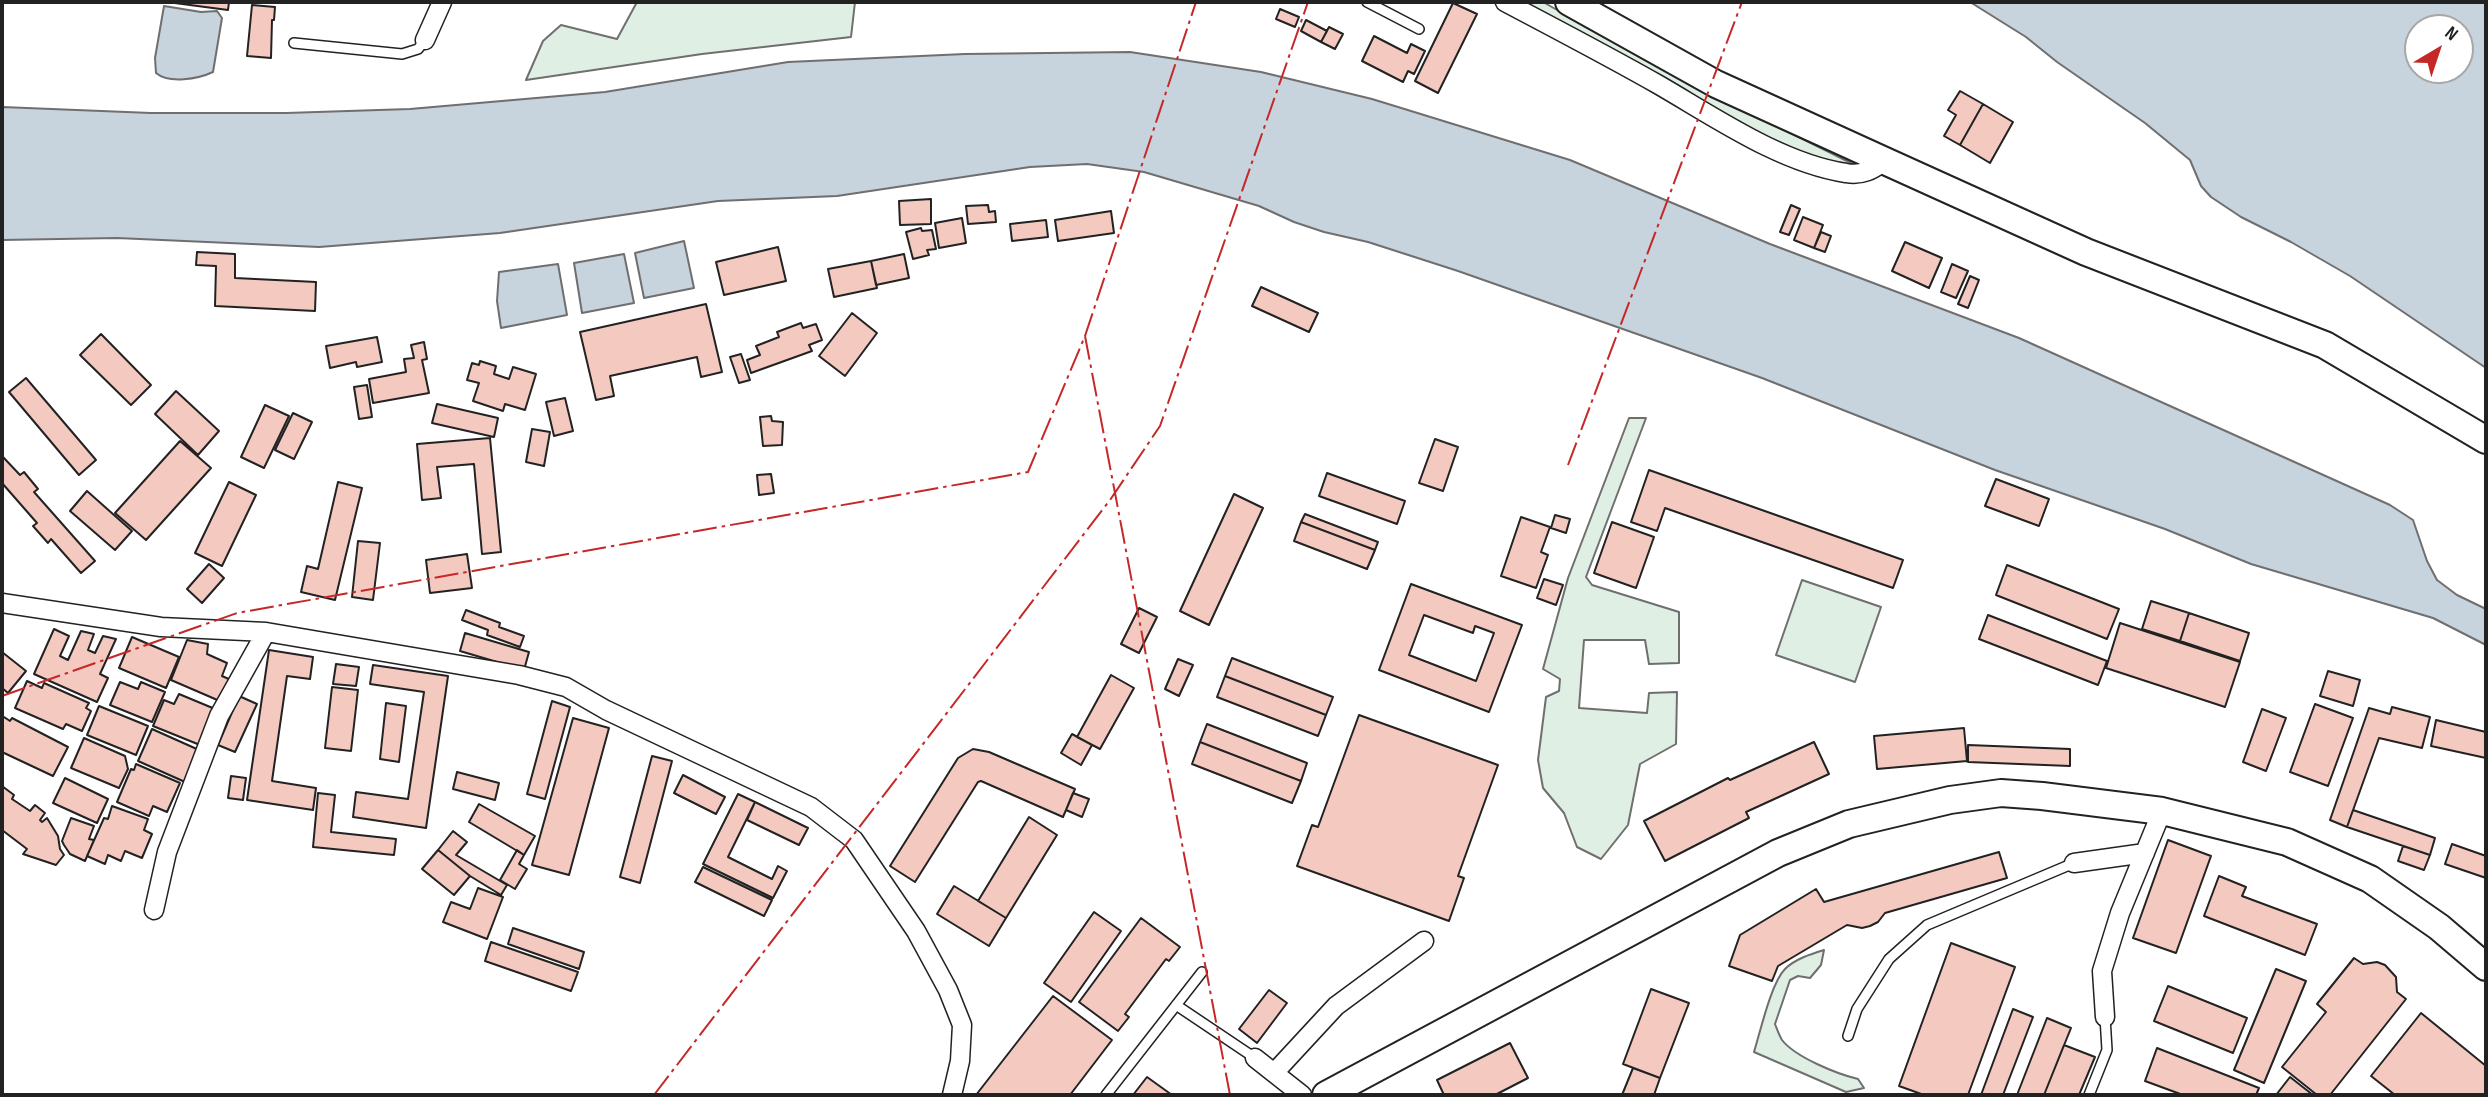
<!DOCTYPE html>
<html>
<head>
<meta charset="utf-8">
<style>
  body { margin:0 }
  #map { position:relative; width:2488px; height:1097px; overflow:hidden; background:#fff; font-family:"Sofia Sans Condensed",sans-serif }
  canvas { display:block }
  .frame { position:absolute; inset:0; border:4px solid #222; pointer-events:none }
  .north { position:absolute; left:2404px; top:14px; width:70px; height:70px; box-sizing:border-box; background:#fff; border:2px solid #a7a7a7; border-radius:50%; rotate:39deg; font-size:19px; font-weight:700; line-height:28px; text-align:center; color:#222 }
  .north::after { content:''; display:block; margin:auto; width:24px; height:32px; background:#c62828; clip-path:polygon(50% 0,100% 100%,50% 72%,0 100%) }
</style>
</head>
<body>
<div id="map">
<canvas width="2488" height="1097"></canvas>
<div class="frame"></div>
<div class="north">N</div>
</div>
<script>
const context = document.querySelector('canvas').getContext('2d');
context.lineJoin = 'round';
function paint(path, color) { context.fillStyle = color; context.fill(path, 'evenodd'); }
function strokePath(path, color, width, dash) { context.strokeStyle = color; context.lineWidth = width; context.lineCap = dash ? 'butt' : 'round'; context.setLineDash(dash || []); context.stroke(path); }
const green = new Path2D(`
  M637,2H855L851,37L702,54L526,80L543,41L561,25L617,39Z
  M1520,2H1543L1664,70L1855,165L1843,170L1712,113Z
  M1629,418H1646L1586,577L1592,585L1679,612V663L1649,664L1645,640H1584L1579,708L1647,713L1649,693L1677,692L1676,744L1640,764L1628,825L1601,859L1577,847L1564,813L1543,788L1538,760L1546,697L1559,691L1560,679L1543,669L1568,578Z
  M1802,580L1881,607L1855,682L1776,655Z
  M1824,950L1821,965L1810,978L1798,976L1790,980L1775,1024C1777,1029 1779,1035 1782,1040C1795,1057 1837,1074 1858,1079L1864,1088L1846,1092L1754,1052C1760,1033 1771,983 1785,969C1795,959 1811,954 1824,950Z`);
const water = new Path2D(`
  M1970,2H2486V368L2350,276L2291,242L2241,217L2211,197L2201,186L2190,160L2145,123L2057,62L2026,37ZM2460,28V70H2418V28Z
  M164,6L201,12L217,11L222,18L213,72C198,79 169,84 156,73L155,58Z
  M1130,52L1261,72L1372,99L1570,160L1770,244L2019,338L2390,505L2413,520L2427,561L2437,580L2457,595L2486,609V645L2433,618L2251,564L2165,529L1995,470L1762,378L1458,271L1368,242L1324,232L1294,222L1259,206L1144,172L1087,164L1030,167L837,196L718,201L500,233L319,247L117,238L2,240V107L151,113H286L410,109L605,92L788,62L965,54Z
  M684,241L694,288L644,298L635,253Z
  M624,254L634,303L582,313L574,263Z
  M558,264L567,315L501,328L497,301L499,272Z`);
const building = new Path2D(`
  M167,2H229L228,10Z
  M1453,3L1477,14L1438,93L1415,81Z
  M252,5L275,7L274,20H272L271,58L247,56Z
  M1280,9L1299,17L1295,27L1276,19Z
  M1306,20L1327,31L1321,42L1301,31Z
  M1329,27L1343,34L1335,49L1321,42Z
  M1374,36L1407,53L1411,44L1425,51L1414,74L1408,71L1403,82L1362,61Z
  M1960,91L1983,104L1960,145L1944,136L1956,115L1948,110Z
  M1983,104L2013,122L1990,163L1960,145Z
  M931,199V224L900,225L899,201Z
  M988,205L989,212L995,211L996,222L968,224L966,206Z
  M1791,205L1800,209L1789,235L1780,232Z
  M1111,211L1114,233L1058,241L1055,220Z
  M1803,217L1823,225L1814,248L1794,240Z
  M962,218L966,243L939,248L935,223Z
  M1046,220L1048,237L1012,241L1010,224Z
  M921,228L922,231L932,230L936,249L927,250L929,255L913,259L906,232Z
  M1821,232L1831,236L1825,252L1814,248Z
  M1905,242L1942,258L1929,288L1892,271Z
  M778,247L786,281L724,295L716,262Z
  M197,252L235,254V278L316,282L315,311L215,306L216,266L196,265Z
  M904,254L909,278L876,285L871,261Z
  M871,261L877,288L834,297L828,269Z
  M1952,264L1968,271L1956,298L1941,292Z
  M1970,276L1979,280L1968,308L1958,304Z
  M1261,287L1318,313L1309,332L1252,306Z
  M706,304L722,372L701,377L697,357L610,376L614,396L596,400L580,332Z
  M852,313L877,333L845,376L819,356Z
  M801,323L803,328L816,324L822,340L809,345L812,351L751,373L747,360L760,355L756,346L779,337L777,332Z
  M101,334L151,385L131,405L80,355Z
  M377,337L382,362L357,367L356,362L330,368L326,346Z
  M424,342L427,359L422,360L429,393L373,403L369,379L406,372L404,359L414,358L411,345Z
  M741,354L750,380L739,383L730,357Z
  M480,361L496,366L494,374L509,379L513,367L536,374L525,410L505,404L503,411L473,401L479,383L467,380L472,363L479,365Z
  M26,378L96,460L79,475L9,392Z
  M367,385L372,417L359,419L354,387Z
  M176,391L219,431L198,455L155,414Z
  M565,398L573,431L554,436L546,402Z
  M437,404L498,418L494,437L432,423Z
  M265,405L289,416L264,468L241,457Z
  M293,413L312,422L294,459L275,450Z
  M771,416L772,421L783,422L782,445L763,446L760,417Z
  M532,429L550,432L544,466L526,462Z
  M490,438L501,552L482,554L474,464L437,467L441,498L422,500L417,444Z
  M1435,439L1458,447L1443,491L1419,483Z
  M180,441L211,468L146,540L115,513Z
  M3,457L20,475L24,472L38,489L34,492L95,561L81,573L51,539L48,543L33,526L37,523L2,483Z
  M1649,470L1903,560L1893,588L1665,508L1657,531L1631,522Z
  M1327,473L1405,501L1397,524L1319,496Z
  M771,474L774,493L759,495L757,475Z
  M1996,479L2049,499L2039,526L1985,506Z
  M229,482L256,495L222,566L195,553Z
  M338,482L362,488L335,600L301,592L307,566L318,569Z
  M87,491L132,531L115,550L70,511Z
  M1234,494L1263,508L1209,625L1180,611Z
  M1305,514L1378,542L1375,550L1301,522Z
  M1555,515L1570,519L1566,533L1551,528Z
  M1521,517L1550,527L1541,552L1548,555L1536,588L1501,576Z
  M1301,522L1375,550L1367,569L1294,541Z
  M1612,522L1654,537L1636,588L1594,573Z
  M358,541L380,543L373,600L352,597Z
  M467,554L472,588L430,593L426,560Z
  M209,564L224,578L202,603L187,589Z
  M2007,565L2119,609L2107,639L1996,595Z
  M1544,579L1563,585L1556,605L1537,598Z
  M1411,584L1522,625L1489,712L1379,670ZM1424,615L1473,633L1475,626L1494,633L1476,681L1409,655Z
  M2151,601L2189,613L2180,641L2142,629Z
  M1139,608L1157,617L1139,653L1121,644Z
  M466,610L500,623L499,627L524,636L520,647L487,635L488,630L462,620Z
  M2189,613L2249,633L2240,661L2180,641Z
  M1988,615L2107,661L2098,685L1979,639Z
  M2120,623L2240,662L2225,707L2106,668Z
  M54,629L69,636L60,656L68,660L81,631L94,634L88,650L95,653L103,636L116,639L100,674L108,678L97,702L34,674Z
  M465,633L529,652L524,670L460,651Z
  M132,637L179,657L166,688L119,668Z
  M187,640L208,644L207,654L227,663L222,676L231,680L222,702L171,680Z
  M269,650L313,657L310,679L287,676L272,781L316,788L313,810L247,800Z
  M2,652L26,671L8,693L2,688Z
  M1232,658L1333,697L1326,715L1225,676Z
  M1178,659L1193,665L1179,696L1165,689Z
  M336,664L359,667L356,686L333,684Z
  M373,665L448,676L426,828L353,817L356,792L408,799L424,692L370,684Z
  M2328,671L2360,680L2353,706L2320,696Z
  M1111,675L1134,688L1100,749L1077,737Z
  M1225,676L1326,715L1318,736L1217,697Z
  M27,681L42,688L44,683L89,703L86,708L91,711L82,731L66,724L63,729L15,708Z
  M120,682L138,689L141,682L165,692L152,722L110,705Z
  M332,687L358,690L351,751L325,748Z
  M179,694L215,709L200,745L153,726L164,700L174,704Z
  M239,696L257,704L235,752L218,745Z
  M552,701L570,707L545,799L527,794Z
  M386,703L406,706L399,762L380,759Z
  M2315,704L2353,718L2328,786L2290,772Z
  M99,706L148,726L136,755L87,735Z
  M2392,707L2430,717L2422,748L2379,738L2347,827L2330,820L2369,708L2390,714Z
  M2262,709L2286,718L2266,771L2243,762Z
  M1359,715L1498,765L1458,876L1464,878L1449,921L1297,866L1312,825L1318,827Z
  M4,717L10,721L12,718L68,747L53,776L2,752V720Z
  M573,718L609,728L569,875L532,865Z
  M2436,720L2486,732V758L2431,746Z
  M1207,724L1307,763L1301,781L1200,742Z
  M1964,728L1967,761L1877,769L1874,736Z
  M152,729L199,750L185,782L138,761Z
  M1072,734L1092,745L1081,765L1061,753Z
  M84,738L125,756L128,769L119,788L71,768Z
  M1200,742L1301,781L1292,803L1192,764Z
  M1814,742L1829,774L1746,812L1749,818L1665,861L1644,821L1728,778L1730,780Z
  M1968,745L2070,749V766L1968,762Z
  M973,749L989,752L1075,789L1063,817L981,781L978,782L915,882L890,866L958,758Z
  M652,756L672,761L640,883L620,877Z
  M136,764L180,783L167,812L153,806L149,816L117,802L131,769L134,770Z
  M457,772L499,783L495,800L453,789Z
  M683,775L725,797L716,814L674,793Z
  M231,776L246,778L243,800L228,798Z
  M65,778L108,799L97,823L53,803Z
  M2,786L14,795L12,799L30,811L35,805L45,813L40,820L42,822L47,818L58,836L60,849L64,855L56,865L23,854L27,849L2,830Z
  M318,793L335,795L331,832L396,839L394,855L313,847Z
  M1073,793L1089,799L1082,817L1066,810Z
  M738,794L755,802L728,857L772,879L778,866L787,871L773,898L703,864Z
  M755,802L808,828L799,845L747,820Z
  M479,804L535,836L524,855L469,822Z
  M112,806L148,819L144,830L152,834L142,858L125,851L121,861L108,855L105,864L87,856L104,818L108,819Z
  M2353,810L2435,838L2430,855L2347,827Z
  M1029,817L1057,835L1006,918L978,901Z
  M71,818L94,826L89,839L94,840L85,861L70,854L64,845L62,841Z
  M453,831L467,842L456,855L507,885L501,895L470,876L438,850Z
  M2168,840L2211,856L2176,953L2133,938Z
  M2452,844L2486,856V878L2445,864Z
  M2403,846L2430,855L2424,870L2398,861Z
  M438,850L470,876L454,895L422,869Z
  M517,850L524,855L519,864L527,869L515,889L500,880Z
  M1999,852L2007,878L1885,913L1878,922L1870,926L1862,928L1847,925L1778,966L1772,981L1729,966L1740,935L1816,889L1824,902Z
  M703,867L772,900L764,916L695,882Z
  M2219,876L2246,887L2242,896L2317,924L2305,955L2204,916Z
  M954,886L1006,918L989,946L937,914Z
  M478,888L503,897L487,939L443,922L451,902L470,909Z
  M1094,912L1121,931L1071,1002L1044,983Z
  M1141,918L1180,947L1169,961L1166,959L1125,1014L1129,1017L1118,1031L1079,1002Z
  M513,928L584,952L579,969L508,944Z
  M491,942L578,972L571,991L485,961Z
  M1951,943L2015,967L1968,1095H1924L1899,1086Z
  M2354,958L2363,964L2377,962L2385,965L2396,977L2397,992L2406,999L2330,1095H2317L2282,1067L2326,1012L2317,1004Z
  M2276,969L2306,981L2264,1083L2234,1070Z
  M2168,986L2247,1018L2233,1053L2154,1021Z
  M1651,989L1689,1003L1660,1078L1623,1064Z
  M1269,990L1287,1003L1257,1043L1239,1029Z
  M1053,996L1112,1040L1070,1095H976Z
  M2013,1009L2033,1017L2003,1095H1981Z
  M2421,1013L2486,1066V1095H2395L2371,1076Z
  M2047,1018L2071,1028L2044,1095H2017Z
  M1510,1043L1528,1078L1495,1095H1444L1437,1080Z
  M2064,1045L2095,1057L2079,1095H2044Z
  M2157,1048L2259,1088L2256,1095H2183L2145,1081Z
  M1633,1068L1660,1078L1654,1095H1622Z
  M1147,1077L1172,1095H1133Z
  M2290,1077L2313,1095H2276Z`);
const lane = new Path2D(`
  M1367,2L1419,29
  M294,43L402,54L418,49L425,40
  M1176,1005L1255,1058
  M1848,1036L1857,1009L1889,959L1927,925L2074,863
  M1106,1095L1202,972
  M2089,1095L2107,1050L2105,1017`);
const street = new Path2D(`
  M1505,2C1556,29 1608,56 1659,85C1716,118 1781,163 1846,173C1862,176 1872,170 1885,161
  M425,40L442,2
  M2,603L161,627L266,632L519,675L566,687L606,710L811,807L854,840L916,931L948,990L962,1025L960,1061L952,1095
  M2074,863L2145,853
  M154,910L167,852L219,716L266,632
  M2105,1017L2102,971L2120,913L2162,811
  M1255,1058L1302,1095
  M1274,1073L1336,1006L1424,941`);
const secondary = new Path2D(`
  M1569,2L1716,84L1885,161L2086,252L2325,345L2486,440
  M1326,1095L1778,853L1849,824L1950,800L2001,793L2042,796L2162,811L2287,842L2370,879L2439,927L2486,967`);
const power = new Path2D(`
  M1085,336L1230,1095
  M1568,465L1742,2
  M2,696L237,613L1028,472L1085,336L1196,2
  M654,1095L1110,500L1160,426L1308,2`);
paint(green, '#e0efe3');
strokePath(green, '#6f6f6f', 2);
paint(water, '#c7d3dd');
strokePath(water, '#6f6f6f', 2);
paint(building, '#f3c9c0');
strokePath(building, '#222', 2);
strokePath(lane, '#222', 12);
strokePath(street, '#222', 21);
strokePath(secondary, '#222', 30);
strokePath(lane, '#fff', 9);
strokePath(street, '#fff', 18);
strokePath(secondary, '#fff', 26);
strokePath(power, '#c62828', 2, [24, 5, 3.5, 5]);
</script>
</body>
</html>
